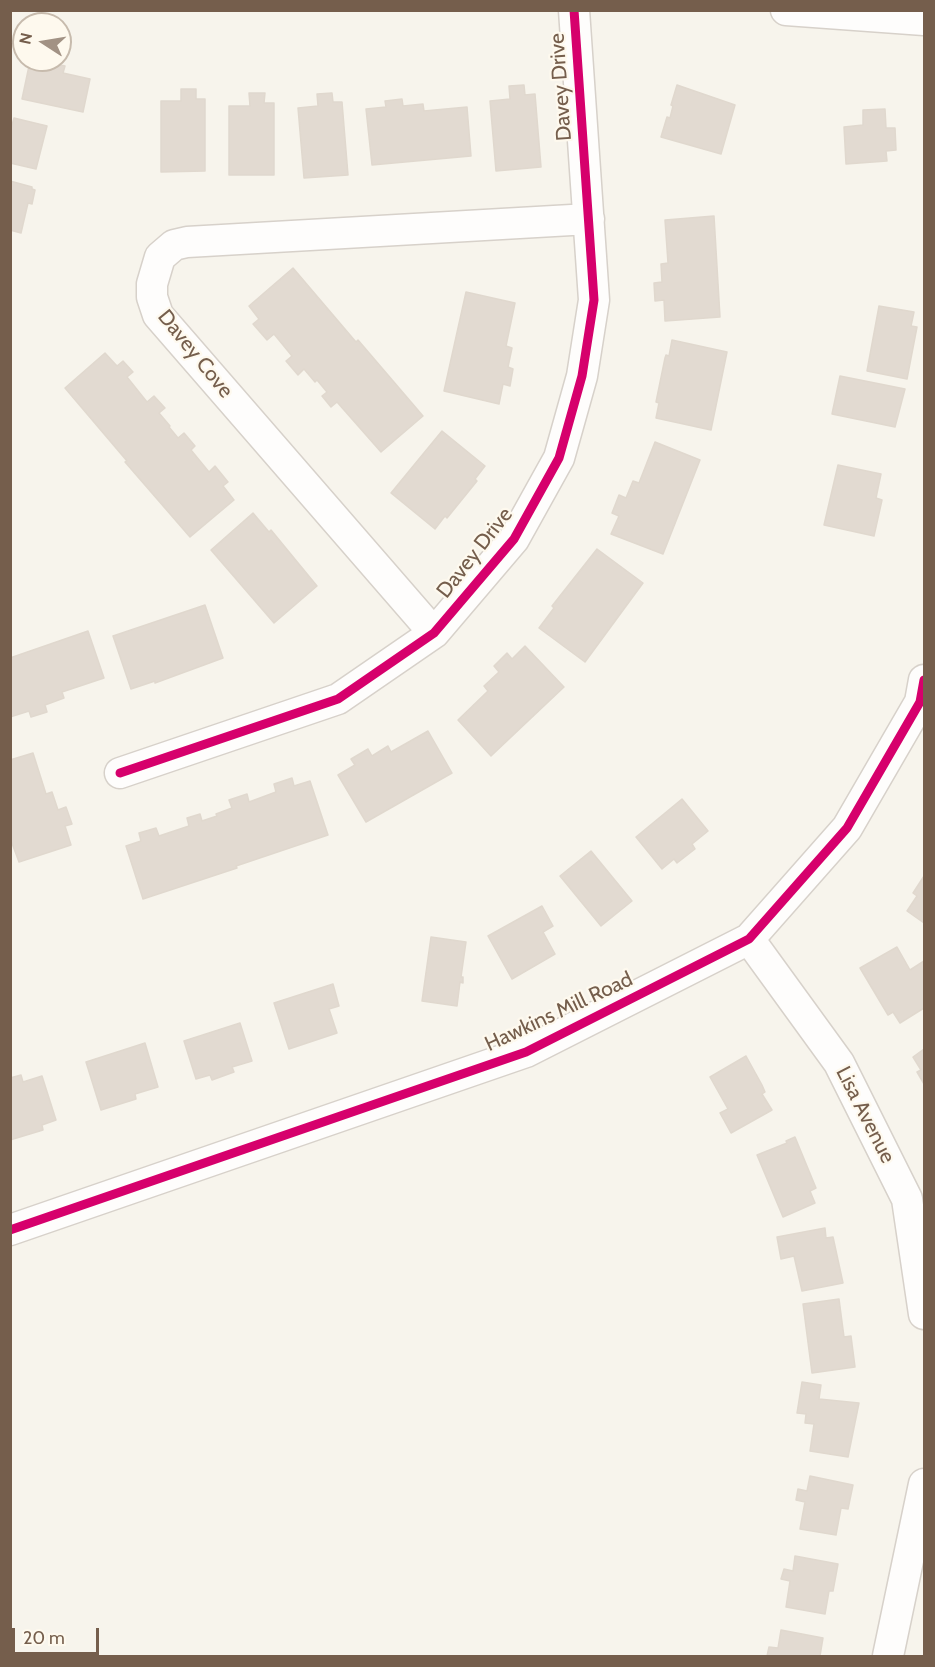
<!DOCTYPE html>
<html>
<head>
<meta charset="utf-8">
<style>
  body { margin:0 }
  #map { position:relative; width:935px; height:1667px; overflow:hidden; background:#f7f4ec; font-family:Cabin,sans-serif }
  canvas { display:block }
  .frame { position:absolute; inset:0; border:12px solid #755e4c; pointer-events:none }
  .north { position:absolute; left:12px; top:12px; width:60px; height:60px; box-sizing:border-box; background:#fef9ee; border:2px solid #c7bbad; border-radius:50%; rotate:282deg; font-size:16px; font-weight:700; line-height:24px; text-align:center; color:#755e4c }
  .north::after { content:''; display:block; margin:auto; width:21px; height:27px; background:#a29284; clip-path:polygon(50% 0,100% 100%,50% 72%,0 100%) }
  .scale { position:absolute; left:12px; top:1628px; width:87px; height:27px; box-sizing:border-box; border:3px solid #755e4c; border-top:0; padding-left:8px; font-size:18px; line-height:21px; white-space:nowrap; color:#755e4c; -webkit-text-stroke:4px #fef9ee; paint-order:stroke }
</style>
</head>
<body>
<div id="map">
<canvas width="935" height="1667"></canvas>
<div class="frame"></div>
<div class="north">N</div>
<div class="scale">20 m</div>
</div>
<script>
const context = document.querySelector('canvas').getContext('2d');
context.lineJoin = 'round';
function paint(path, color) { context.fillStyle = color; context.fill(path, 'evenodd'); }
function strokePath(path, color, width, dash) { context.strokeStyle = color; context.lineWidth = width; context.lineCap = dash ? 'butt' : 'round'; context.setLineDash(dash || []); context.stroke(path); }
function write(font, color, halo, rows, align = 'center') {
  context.font = font + ' Cabin,sans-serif'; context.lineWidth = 4.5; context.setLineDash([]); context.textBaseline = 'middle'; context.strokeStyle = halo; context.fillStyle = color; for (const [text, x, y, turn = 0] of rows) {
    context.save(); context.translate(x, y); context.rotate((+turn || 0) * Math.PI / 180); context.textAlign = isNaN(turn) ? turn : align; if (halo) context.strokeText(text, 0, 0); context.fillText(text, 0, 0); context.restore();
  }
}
const building = new Path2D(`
  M47,62L65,66L63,73L90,79L83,112L22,99L29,66L45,70Z
  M524,85L525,95L535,94L541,167L496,171L490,101L510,99L509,86Z
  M677,85L735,105L721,154L661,137L667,117L670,118L673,106L671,105Z
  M181,89H196V99H205V171L161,172V101H181Z
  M249,93H265L264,103H274V175H229V106H250Z
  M332,93L333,102H342L348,175L304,178L298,108L318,106L317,94Z
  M402,99L403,106L423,104L424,111L467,107L471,156L372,165L366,109L386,107L385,101Z
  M885,109L886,128H895L896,150L886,151L887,161L846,164L844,127L863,125V110Z
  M14,118L47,126L36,169L10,163V132Z
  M10,181L32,187V189L35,190L32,204L28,203L21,233L10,230Z
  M714,216L720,317L665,321L664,300L655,301L654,283L662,282L661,264L668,263L665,220Z
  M293,268L356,342L358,340L423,416L381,452L337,402L331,407L322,396L327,392L317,380L315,382L304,369L298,375L286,361L292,356L274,334L267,340L253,324L259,319L249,306Z
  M466,292L515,303L506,346L512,348L508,367L513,369L510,386L503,384L499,404L444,391Z
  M879,306L914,312L911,326L917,327L907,379L867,371Z
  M672,340L727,352L711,430L656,418L659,403L656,402L665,358L666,355L669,356Z
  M105,353L117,366L123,361L133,372L127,377L147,402L154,396L165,408L159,413L170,426L169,427L178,438L184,433L195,446L191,450L209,472L215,466L228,482L223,486L234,500L190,537L125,462L127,461L65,388Z
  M840,376L905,389L895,427L832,414Z
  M442,431L485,466L475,479L477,481L447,518L445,516L435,529L391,493Z
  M655,442L700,460L663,554L611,534L619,516L612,513L619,495L626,498L633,481L639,483Z
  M838,465L881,474L876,498L882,500L874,536L824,525Z
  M253,513L269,532L271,530L317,586L274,623L211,550Z
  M597,549L643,583L585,662L539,628L554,608L552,606Z
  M205,605L223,658L155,683V681L131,689L113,636Z
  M88,631L104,678L62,692L64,698L45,705L47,712L31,717L29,711L10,717V658Z
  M525,646L564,687L491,756L458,720L488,691L484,686L499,672L494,666L507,653L512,659Z
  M428,731L452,773L366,822L338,775L355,765L351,759L368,749L372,756L388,746L391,752Z
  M33,753L46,794L52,792L58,810L66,807L72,824L65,826L71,845L19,862L10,838V760Z
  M292,778L294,786L310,781L328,835L236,866L237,868L143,899L126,846L141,841L139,833L156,828L159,836L189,826L187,818L200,814L202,821L217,816L216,814L232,808L229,800L247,794L249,802L276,792L274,784Z
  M682,799L708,831L692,844L695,849L677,863L674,859L662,869L636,837Z
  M591,851L632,901L601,926L560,876Z
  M924,876V923L907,911L917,896L913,893Z
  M542,906L553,926L543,932L555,954L512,979L488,936Z
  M431,937L466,942L461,977H463V983L460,982L457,1006L422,1001Z
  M897,947L910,970L924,961V1008L900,1023L893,1012L888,1015L860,968Z
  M333,984L339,1006L329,1009L337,1033L289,1049L274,1003Z
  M240,1023L252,1061L232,1067L234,1072L212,1080L210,1075L196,1079L184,1041Z
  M145,1043L158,1087L135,1094L136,1099L101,1110L86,1062Z
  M924,1049V1084L917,1072L921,1070L913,1057Z
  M746,1056L762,1085L765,1092L762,1094L772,1110L731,1133L720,1113L728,1109L710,1077Z
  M21,1075L23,1082L42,1076L56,1120L42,1125L43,1130L10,1140V1078Z
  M795,1137L816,1188L810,1191L815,1203L783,1217L757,1155L787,1143L786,1141Z
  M825,1228L826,1238L833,1237L843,1283L802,1291L794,1256L781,1259L777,1237Z
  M839,1299L844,1337L851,1336L855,1367L812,1373L803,1304Z
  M802,1382L821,1385L819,1399L859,1403L848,1457L810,1451L814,1424L805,1423L806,1414L797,1413Z
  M810,1476L853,1485L848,1509L841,1508L836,1535L800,1529L805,1502L796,1500L798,1489L807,1491Z
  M795,1556L838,1564L833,1591H829L825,1614L786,1607L790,1581L781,1579L784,1569L793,1571Z
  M781,1630L823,1638L820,1656H767L769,1647L778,1648Z`);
const minor = new Path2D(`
  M786,10L924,20
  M434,633L158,315L152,297V284L160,257L174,245L187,242L589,219
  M120,773L338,699L434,633L514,539L559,458L582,376L594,300L574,10
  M749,939L839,1063L907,1199L924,1314
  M10,1230L526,1052L749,939L847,828L920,702L924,680
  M888,1656L924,1484`);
const cycleway = new Path2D(`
  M120,773L338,699L434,633L514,539L559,458L582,376L594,300L574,10
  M10,1230L526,1052L749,939L847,828L920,702L924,680`);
const streetNames = [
  ["Davey Drive",561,87,-94],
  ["Davey Cove",195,354,51],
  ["Davey Drive",475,553,-52],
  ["Hawkins Mill Road",559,1012,-25],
  ["Lisa Avenue",865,1115,63]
];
paint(building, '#e2dad1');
strokePath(building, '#e0d8ce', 1.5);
strokePath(minor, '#d7d1ca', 33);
strokePath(minor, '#fefdfc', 30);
strokePath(cycleway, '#d6006c', 9);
write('21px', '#755e4c', '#fef9ee', streetNames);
</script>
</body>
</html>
